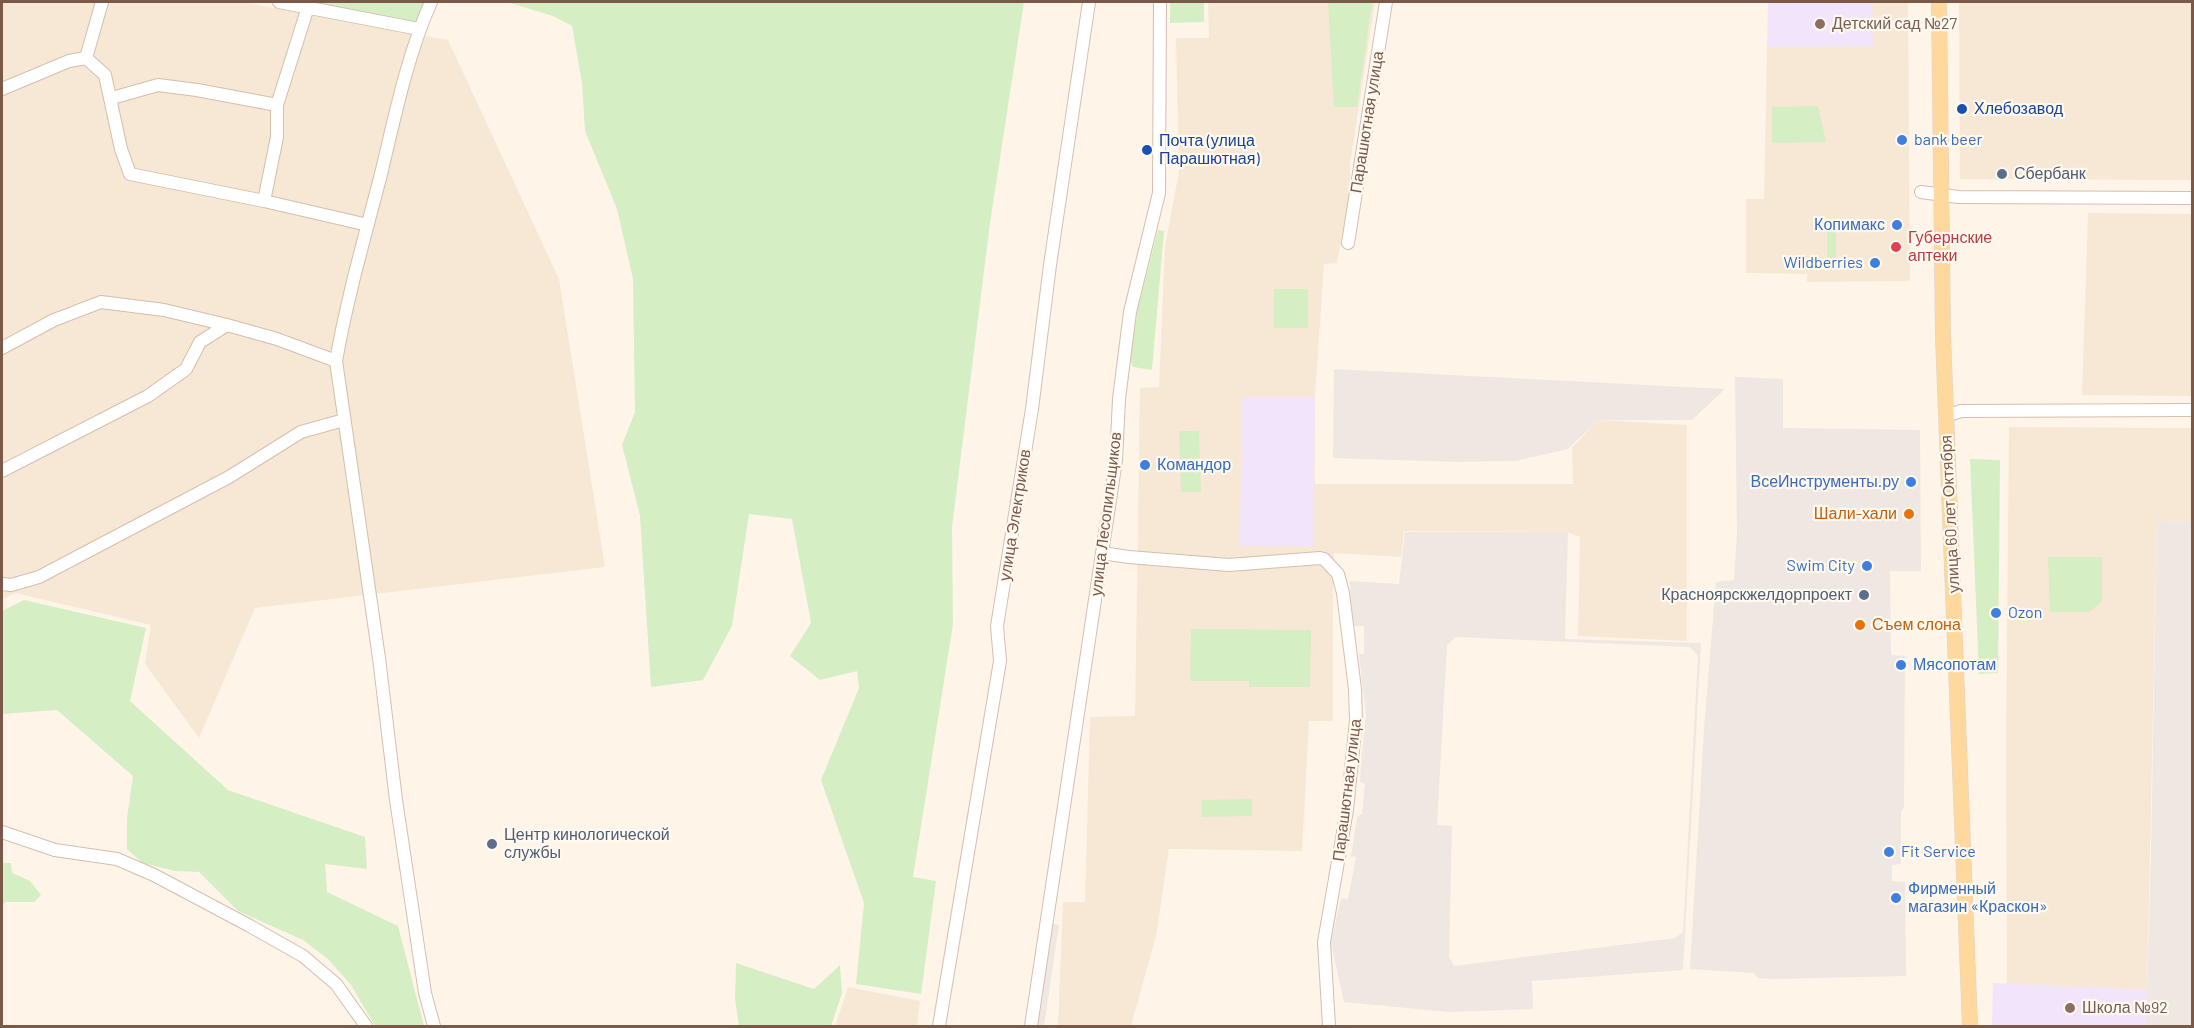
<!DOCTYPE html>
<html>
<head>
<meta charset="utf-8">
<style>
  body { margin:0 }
  #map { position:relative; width:2194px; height:1028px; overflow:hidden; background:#fef5e8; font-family:Barlow,sans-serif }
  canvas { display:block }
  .frame { position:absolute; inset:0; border:3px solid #7b5948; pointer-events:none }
</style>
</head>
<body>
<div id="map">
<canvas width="2194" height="1028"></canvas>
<div class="frame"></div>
</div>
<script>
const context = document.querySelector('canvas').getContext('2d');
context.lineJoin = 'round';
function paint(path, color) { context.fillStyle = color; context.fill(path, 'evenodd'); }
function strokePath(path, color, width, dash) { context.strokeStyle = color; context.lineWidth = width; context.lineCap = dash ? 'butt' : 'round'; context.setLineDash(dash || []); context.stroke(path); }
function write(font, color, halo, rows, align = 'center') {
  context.font = font + ' Barlow,sans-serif'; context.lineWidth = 4.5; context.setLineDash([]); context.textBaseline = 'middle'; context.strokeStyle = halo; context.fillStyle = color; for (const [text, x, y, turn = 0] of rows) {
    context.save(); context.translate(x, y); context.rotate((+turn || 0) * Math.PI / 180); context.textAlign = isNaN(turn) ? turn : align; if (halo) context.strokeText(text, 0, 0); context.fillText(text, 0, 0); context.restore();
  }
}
const residential = new Path2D(`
  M2,2H242L448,40L559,279L605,567L255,608L199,738L145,664L151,625L15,593L2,600Z
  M1208,2H1375L1350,164V193L1337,263L1324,264L1315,397V484H1573L1572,448L1598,420L1687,425V641L1578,636L1580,537L1568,532L1404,531L1401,557L1334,553L1333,594V721H1309L1302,851L1169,849L1156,936L1131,1026H1058L1063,902H1085L1090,717L1135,716L1140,388L1159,387L1165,246L1179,172L1176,38H1209Z
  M1768,2H1908L1910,278L1908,281L1807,282V274L1746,273V199H1764Z
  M1959,2H2192V180L1960,179Z
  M2088,213L2192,214V396L2082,395Z
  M2009,427L2191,428L2192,521L2157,522L2147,990L2007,984L2006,748Z
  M848,987L920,1001L917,1026H835Z`);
const industrial = new Path2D(`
  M1334,369L1725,389L1692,420H1598L1568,449L1515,461L1455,462L1333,458Z
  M1735,377L1783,379V428L1920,430L1921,571H1890L1891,655L1905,656L1904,807L1901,811V864L1892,865V881L1905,882L1906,976L1772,979L1758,978L1754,973L1690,969L1704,728L1716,582L1734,580L1737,533Z
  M2191,454H2192V1026H2146L2151,854L2157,522L2192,521Z
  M1405,532H1568L1565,639L1701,643L1683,970L1532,981L1533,1009L1449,1012L1344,1002L1331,943L1341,898L1348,899L1354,868L1356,857L1351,856L1357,817L1362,814L1365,784L1360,782L1361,761L1366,716L1359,654H1364V626H1352L1350,581L1399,584ZM1456,637L1690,647L1698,656L1683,932L1675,938L1454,966L1449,957L1452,826L1437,825L1447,645Z
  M1053,924L1059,925L1044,1026H1037Z`);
const education = new Path2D(`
  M1768,2H1872L1873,46L1768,47Z
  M1242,397H1315L1313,546H1240Z
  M1993,983L2147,990L2146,1026H1992Z`);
const green = new Path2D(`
  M279,2H431L419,29Z
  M507,2H1024L990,223L952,527L953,624L913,877L936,881L921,994L856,984L864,903L821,780L859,688L857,671L820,680L790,656L811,623L792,519L749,514L732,626L703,680L651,687L640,516L622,445L635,412L633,279L617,209L585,131L582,83L572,26L553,16Z
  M1170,2H1204V22L1170,23Z
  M1328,2H1372L1357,107H1334Z
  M1818,106L1826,142L1772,143V107Z
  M1827,222H1836V268L1827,265Z
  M1158,230L1164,231L1152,370L1133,367L1130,361L1138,308Z
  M1274,289H1308V328H1274Z
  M1179,431H1199L1201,492H1181Z
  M1970,459L2000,460L1998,673L1979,674Z
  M2048,557H2102V601L2089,612H2050Z
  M24,600L146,628L130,701L228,790L365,837L367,869L325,864L327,892L398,926L424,1026H375L351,985L328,959L303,940L238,911L199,872L175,871L142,863L127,849V818L133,776L57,710L2,714V611Z
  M1191,629L1311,630L1310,687H1249V681H1190Z
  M1252,799V816L1202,817V800Z
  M2,863H11L12,873L30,881L41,895L34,902H6L2,905Z
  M736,963L814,989L840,965L842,993L831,1026H739L735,999Z`);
const minor = new Path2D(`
  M102,2L86,58L105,75L121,149L130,174L264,201L368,225
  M279,2L419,29
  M431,2C407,56 395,116 381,174C365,236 347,298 336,361L379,658L396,800L425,993L434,1026
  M2,89L69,61L86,58
  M112,98L158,85L197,90L277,105
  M1921,192L1958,197L2192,198
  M264,201L277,137V105L308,7
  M1348,243L1386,2
  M2,348L54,320L101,302L164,310L227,325L277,339L336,361
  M1946,416L1961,411L2192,410
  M2,471L148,396L186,369L200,342L227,325
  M1102,553L1129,557L1229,565L1320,558L1324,559L1338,574L1343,593L1355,689L1356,720L1347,810L1324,942L1329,1026
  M2,584L11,585L39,577L229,477L301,432L344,420
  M2,832L55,850L117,859L154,875L250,926L303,956L336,984L366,1026
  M939,1026L1000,661L997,626L1032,409L1050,265L1089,2
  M1031,1026L1116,460L1119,399L1130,312L1159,193L1160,2`);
const major = new Path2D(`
  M1939,2L1943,336L1970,1026`);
const markers = [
  [1820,24,6,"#8d6e63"],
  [1962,109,6,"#1a4fb4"],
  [1902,140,6,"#3f7fe0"],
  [1147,150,6,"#1a4fb4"],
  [2002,174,6,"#5c6f8a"],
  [1897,225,6,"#3f7fe0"],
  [1896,247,6,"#e0444e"],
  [1875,263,6,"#3f7fe0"],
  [1145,465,6,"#3f7fe0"],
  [1911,482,6,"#3f7fe0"],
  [1909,514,6,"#e8710a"],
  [1867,566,6,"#3f7fe0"],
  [1864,595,6,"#5c6f8a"],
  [1996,613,6,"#3f7fe0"],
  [1860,625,6,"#e8710a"],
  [1901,665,6,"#3f7fe0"],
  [492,844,6,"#5c6f8a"],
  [1889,852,6,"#3f7fe0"],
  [1896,898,6,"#3f7fe0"],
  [2070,1008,6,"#8d6e63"]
];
const educationNames = [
  ["Детский сад №27",1832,24],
  ["Школа №92",2082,1008]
];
const transitNames = [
  ["Хлебозавод",1974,109],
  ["Почта (улица",1159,141],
  ["Парашютная)",1159,159]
];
const streetNames = [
  ["Парашютная улица",1367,122,-81],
  ["улица Лесопильщиков",1106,514,-83],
  ["улица 60 лет Октября",1950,514,-93],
  ["улица Электриков",1015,515,-81],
  ["Парашютная улица",1347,790,-83]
];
const shopNames = [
  ["bank beer",1914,140],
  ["Копимакс",1885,225,"right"],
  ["Wildberries",1863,263,"right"],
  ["Командор",1157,465],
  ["ВсеИнструменты.ру",1899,482,"right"],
  ["Swim City",1855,566,"right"],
  ["Ozon",2008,613],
  ["Мясопотам",1913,665],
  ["Fit Service",1901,852],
  ["Фирменный",1908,889],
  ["магазин «Краскон»",1908,907]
];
const serviceNames = [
  ["Сбербанк",2014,174],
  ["Красноярскжелдорпроект",1852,595,"right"],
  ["Центр кинологической",504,835],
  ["службы",504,853]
];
const healthNames = [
  ["Губернские",1908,238],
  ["аптеки",1908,256]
];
const foodNames = [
  ["Шали-хали",1897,514],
  ["Съем слона",1872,625,"left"]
];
paint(residential, '#f7e7d5');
paint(industrial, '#efe7e1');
paint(education, '#f2e4fb');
paint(green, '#d6eec4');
strokePath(minor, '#d4beae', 14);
strokePath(major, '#ddd4cf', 16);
strokePath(minor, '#fff', 12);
strokePath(major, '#ffd89e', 15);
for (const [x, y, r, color] of markers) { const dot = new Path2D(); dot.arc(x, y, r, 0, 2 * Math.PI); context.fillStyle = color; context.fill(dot); strokePath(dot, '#fff9f0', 2); }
write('16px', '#785e54', '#fff9f0', educationNames, 'left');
write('16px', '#164399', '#fff9f0', transitNames, 'left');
write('16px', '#7b5948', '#fff9f0', streetNames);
write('16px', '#366cbe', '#fff9f0', shopNames, 'left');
write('16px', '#4e5e75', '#fff9f0', serviceNames, 'left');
write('16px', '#be3a42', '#fff9f0', healthNames, 'left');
write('16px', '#c56008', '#fff9f0', foodNames, 'right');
</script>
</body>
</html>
